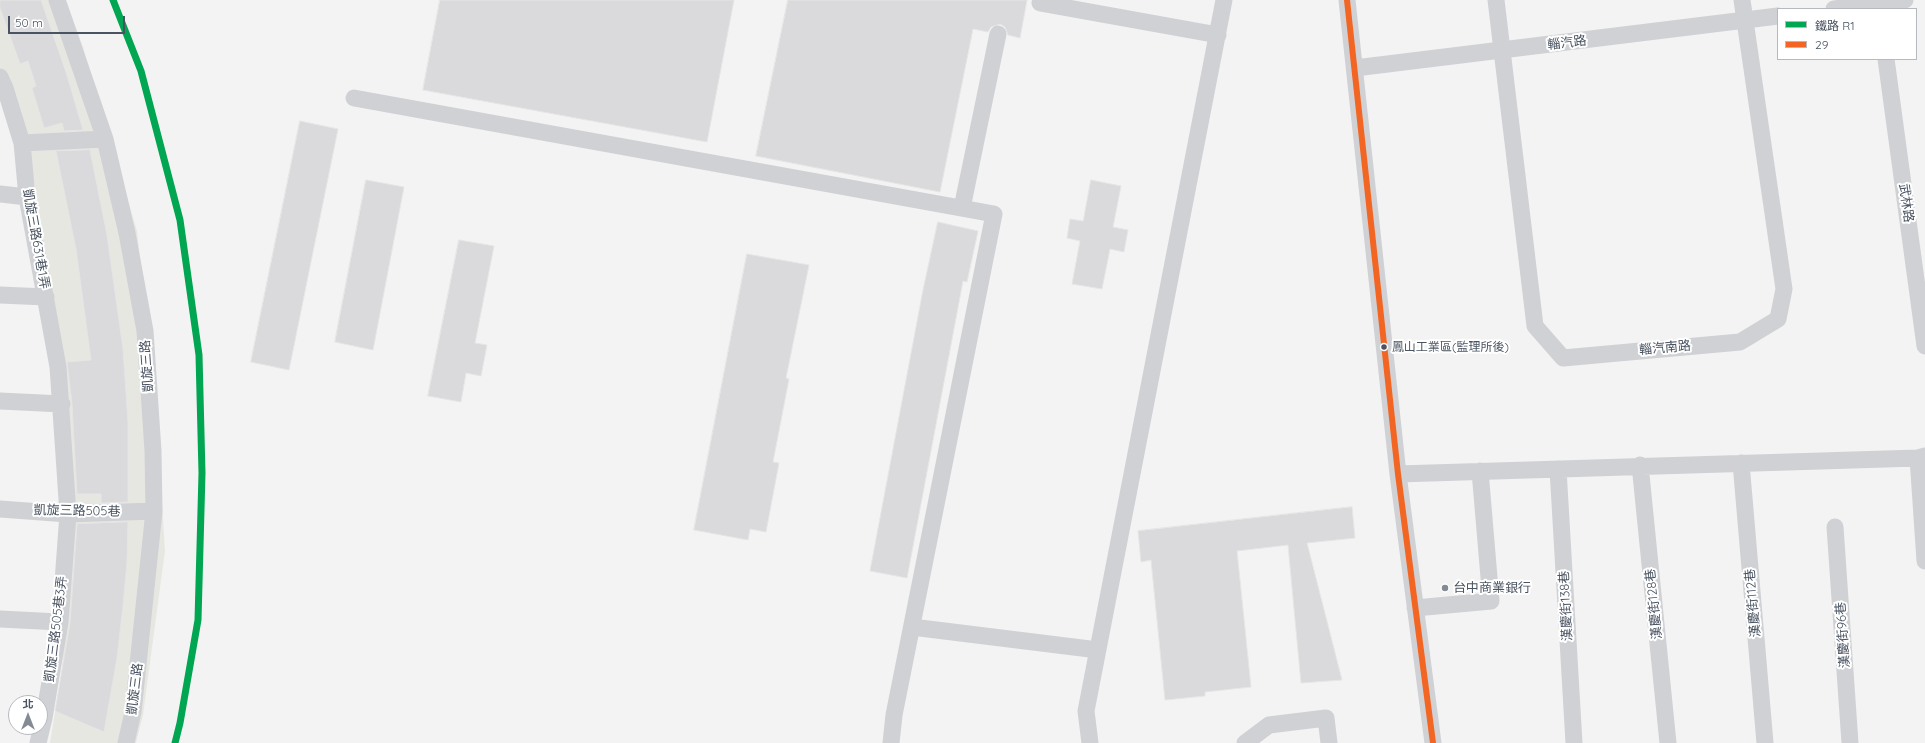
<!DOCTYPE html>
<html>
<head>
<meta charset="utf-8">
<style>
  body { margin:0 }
  #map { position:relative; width:1925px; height:743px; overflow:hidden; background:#f4f3f3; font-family:Quicksand,"Noto Sans TC",sans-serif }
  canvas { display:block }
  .legend { position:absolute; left:1777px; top:8px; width:140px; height:52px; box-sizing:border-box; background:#fff; border:1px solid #b6bac0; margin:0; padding:5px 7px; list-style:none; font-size:12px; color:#495361 }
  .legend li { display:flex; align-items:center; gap:8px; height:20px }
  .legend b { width:20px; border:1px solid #b6bac0 }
  .north { position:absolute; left:8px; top:695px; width:40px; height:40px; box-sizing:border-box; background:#fff; border:1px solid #b6bac0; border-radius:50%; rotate:0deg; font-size:11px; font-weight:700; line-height:16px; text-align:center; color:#495361 }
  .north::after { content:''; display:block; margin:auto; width:14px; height:18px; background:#858b94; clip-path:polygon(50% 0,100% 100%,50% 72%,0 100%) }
  .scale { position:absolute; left:8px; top:16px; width:117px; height:18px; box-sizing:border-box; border:2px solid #495361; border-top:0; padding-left:5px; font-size:12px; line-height:14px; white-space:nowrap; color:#495361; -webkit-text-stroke:3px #fff; paint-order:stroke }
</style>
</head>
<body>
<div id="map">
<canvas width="1925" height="743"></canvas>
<ul class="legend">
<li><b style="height:5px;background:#00a651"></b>鐵路 R1</li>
<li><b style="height:5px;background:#f26522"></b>29</li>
</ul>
<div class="north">北</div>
<div class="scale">50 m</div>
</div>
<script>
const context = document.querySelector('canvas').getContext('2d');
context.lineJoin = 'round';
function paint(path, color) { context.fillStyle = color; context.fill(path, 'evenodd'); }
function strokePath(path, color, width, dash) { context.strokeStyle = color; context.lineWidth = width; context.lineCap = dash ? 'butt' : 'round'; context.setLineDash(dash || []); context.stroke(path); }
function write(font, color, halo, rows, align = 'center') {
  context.font = font + ' Quicksand,"Noto Sans TC",sans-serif'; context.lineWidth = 4; context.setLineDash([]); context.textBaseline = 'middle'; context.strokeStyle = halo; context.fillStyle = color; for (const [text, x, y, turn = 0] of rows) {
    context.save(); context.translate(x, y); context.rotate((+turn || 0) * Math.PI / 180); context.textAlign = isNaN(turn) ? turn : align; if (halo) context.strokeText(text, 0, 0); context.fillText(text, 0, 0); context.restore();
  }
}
const commercial = new Path2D(`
  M0,0H66L83,47L137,231L154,375L165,551L143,715L136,743H50L62,668L74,501L62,347L25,128L0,68Z`);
const building = new Path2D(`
  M0,0H41L66,72L83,130L64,131L62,123L44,128L32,88L36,86L28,61L20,64L0,8Z
  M440,0H734L707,142L423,90Z
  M788,0H1027L1020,38L1008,35L1005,27L1000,24L991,27L988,32L973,29L940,192L756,156Z
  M300,121L338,129L289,370L251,362Z
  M90,150L107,235L123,349L128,422V502L101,503V494H77L72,404L67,362L91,360L76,249L56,151Z
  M366,180L404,187L373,350L335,342Z
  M1091,180L1121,186L1113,227L1128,230L1124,252L1110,249L1102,289L1072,284L1080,241L1067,238L1070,219L1083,221Z
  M938,222L978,231L967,282L963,281L907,578L870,571L923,290Z
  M459,240L494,246L475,343L487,345L481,376L466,373L461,402L428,396Z
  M747,254L809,265L786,378L789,379L773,462L779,463L766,532L750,529L748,540L694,530Z
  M1352,507L1355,538L1307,543L1342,680L1301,683L1288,545L1237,551L1251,687L1205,692V696L1165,700L1151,560L1141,562L1138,531Z
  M128,522L127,562L123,606L117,658L104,732L55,711L70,623L77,524Z`);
const minor = new Path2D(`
  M57,0L105,139L127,233L145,331L153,451L154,511L133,712L126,743
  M1347,0L1398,474L1433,743
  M1496,0L1535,326L1563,358L1740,342L1778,319L1784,289L1742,0
  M1040,3L1218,35
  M1834,9L1905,0
  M1886,59L1925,346
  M1355,68L1778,16
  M0,77L5,88L22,143L27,197L58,367L68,514L60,622L44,718L38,743
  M354,98L994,214L894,715L891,743
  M22,143L105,139
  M0,194L27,197
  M962,208L998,34
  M0,295L46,297
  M0,401L62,404
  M1918,458L1925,561
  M1741,463L1765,743
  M1640,465L1668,743
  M1558,469L1574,743
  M1398,474L1918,458L1925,456
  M0,509L68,514L154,511
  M1835,527L1850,743
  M1415,608L1491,601L1480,471
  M0,619L60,622
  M912,627L1098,650
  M1090,743L1086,711L1224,0
  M1245,743L1269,725L1326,718L1329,743`);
const bus1 = new Path2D(`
  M1347,0L1398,474L1433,743`);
const rail1 = new Path2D(`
  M113,0L141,71L180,220L199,355L202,473L198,620L180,723L175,743`);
const markers = [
  [1384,347,3.5,"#495361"],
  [1445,588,4,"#858b94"]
];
const busNames = [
  ["鳳山工業區(監理所後)",1392,347]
];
const streetNames = [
  ["輜汽路",1567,43,-7],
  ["武林路",1906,203,82],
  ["凱旋三路631巷1弄",36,239,80],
  ["輜汽南路",1665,348,-5],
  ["凱旋三路",147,366,-94],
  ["凱旋三路505巷",77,511,1],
  ["漢慶街112巷",1753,603,-95],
  ["漢慶街128巷",1654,604,-96],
  ["漢慶街138巷",1566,606,-93],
  ["凱旋三路505巷3弄",56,629,-83],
  ["漢慶街96巷",1843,635,-94],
  ["凱旋三路",135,689,-83]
];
const poiNames = [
  ["台中商業銀行",1453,588]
];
paint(commercial, '#e7e7e2');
paint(building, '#dadadc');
strokePath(building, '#e5e5e6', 1);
strokePath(minor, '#cfd1d4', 17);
strokePath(bus1, '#f26522', 6);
strokePath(rail1, '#00a651', 7);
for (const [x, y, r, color] of markers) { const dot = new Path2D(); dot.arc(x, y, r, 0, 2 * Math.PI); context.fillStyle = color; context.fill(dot); strokePath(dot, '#fff', 1.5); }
write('12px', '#495361', '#fff', busNames, 'left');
write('13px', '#495361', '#fff', streetNames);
write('13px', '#495361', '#fff', poiNames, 'left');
</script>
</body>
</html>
